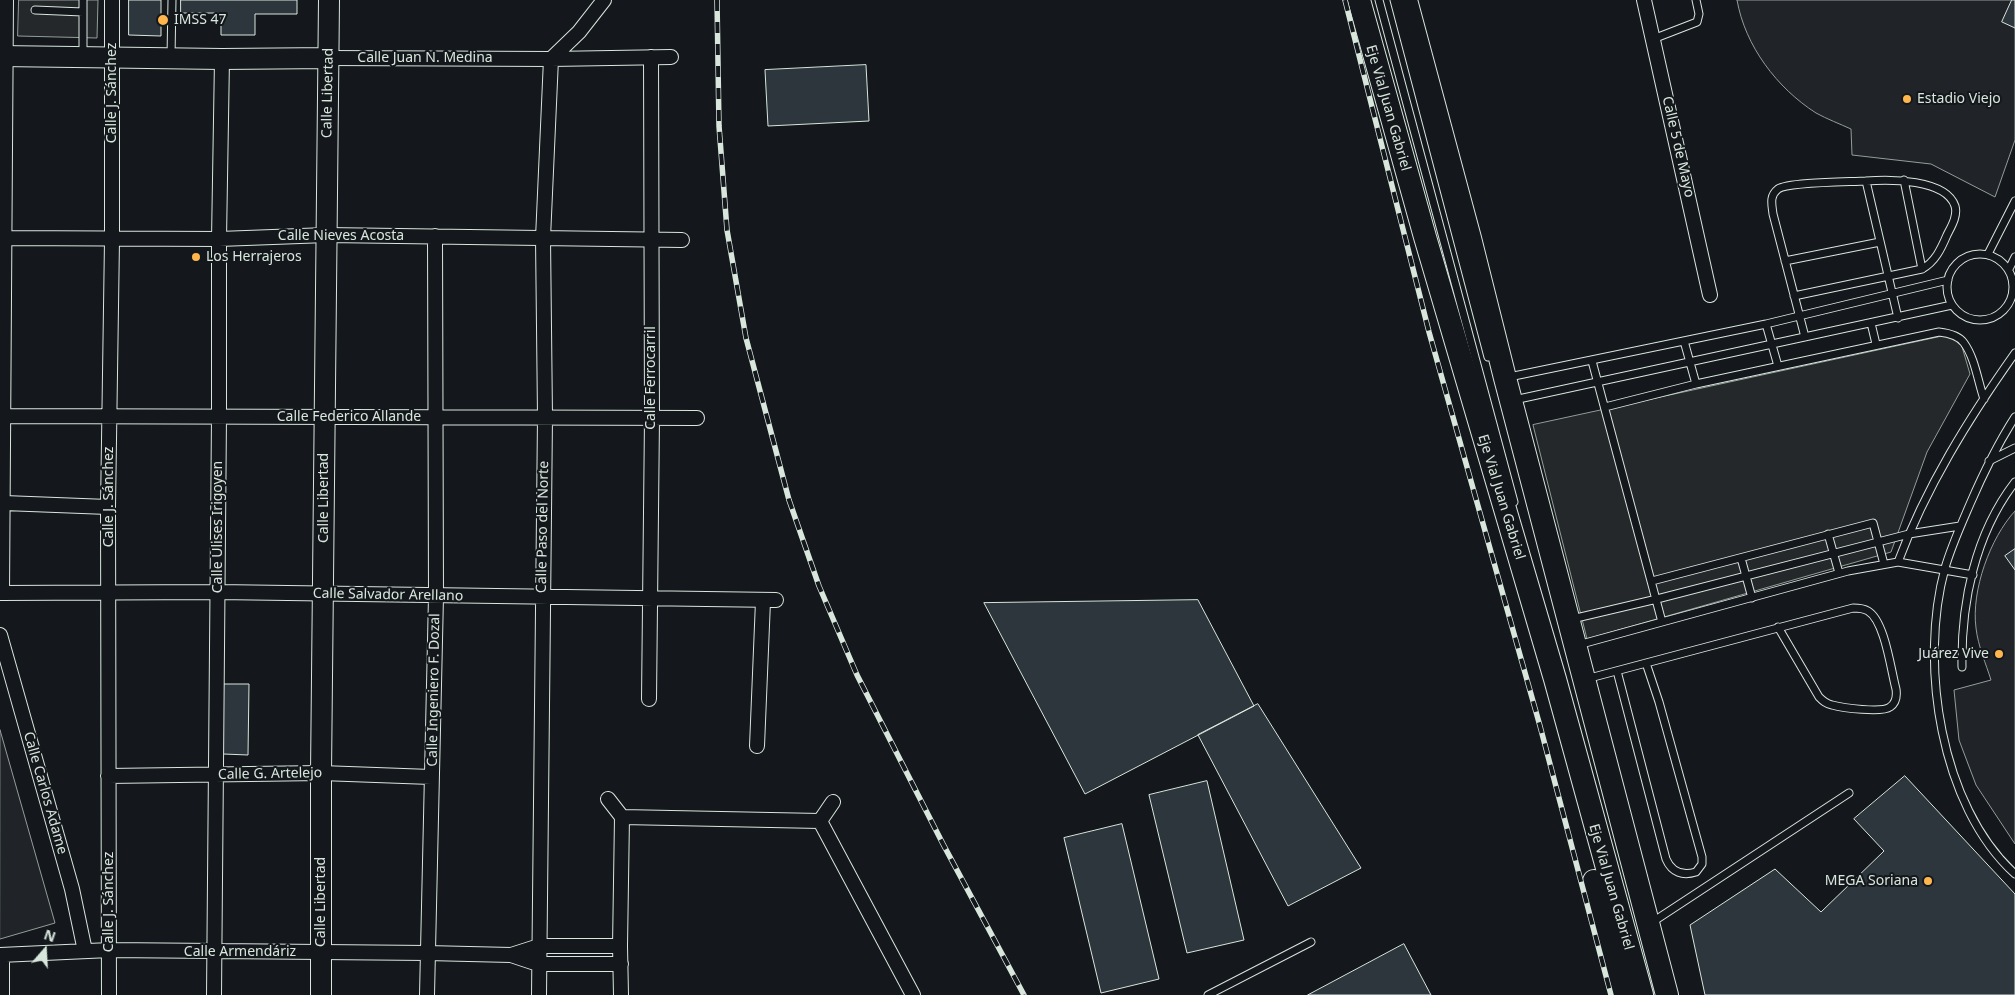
<!DOCTYPE html>
<html>
<head>
<meta charset="utf-8">
<style>
  body { margin:0 }
  #map { position:relative; width:2015px; height:995px; overflow:hidden; background:#14181c; font-family:"Noto Sans",sans-serif }
  canvas { display:block }
  .north { position:absolute; left:20px; top:925px; width:50px; height:50px; -webkit-text-stroke:4px #14181c; paint-order:stroke; rotate:19deg; font-size:14px; font-weight:700; line-height:20px; text-align:center; color:#d8e6dc }
  .north::after { content:''; display:block; margin:auto; width:18px; height:22px; background:#d8e6dc; clip-path:polygon(50% 0,100% 100%,50% 72%,0 100%) }
</style>
</head>
<body>
<div id="map">
<canvas width="2015" height="995"></canvas>
<div class="north">N</div>
</div>
<script>
const context = document.querySelector('canvas').getContext('2d');
context.lineJoin = 'round';
function paint(path, color) { context.fillStyle = color; context.fill(path, 'evenodd'); }
function strokePath(path, color, width, dash) { context.strokeStyle = color; context.lineWidth = width; context.lineCap = dash ? 'butt' : 'round'; context.setLineDash(dash || []); context.stroke(path); }
function write(font, color, halo, rows, align = 'center') {
  context.font = font + ' "Noto Sans",sans-serif'; context.lineWidth = 4; context.setLineDash([]); context.textBaseline = 'middle'; context.strokeStyle = halo; context.fillStyle = color; for (const [text, x, y, turn = 0] of rows) {
    context.save(); context.translate(x, y); context.rotate((+turn || 0) * Math.PI / 180); context.textAlign = isNaN(turn) ? turn : align; if (halo) context.strokeText(text, 0, 0); context.fillText(text, 0, 0); context.restore();
  }
}
const green = new Path2D(`
  M1737,0H2015V140L1995,197L1931,164L1852,155L1851,129C1840,124 1827,119 1816,113C1777,88 1745,46 1737,0Z
  M2015,511V844L1976,785L1959,740L1954,690L1991,680C1986,664 1978,646 1976,628C1971,591 1990,538 2015,511Z
  M0,730L55,923L0,939Z`);
const parking = new Path2D(`
  M19,0H98L97,38L18,36Z
  M1958,333L1970,374L1927,452L1891,552L1587,639L1533,425Z`);
const building = new Path2D(`
  M129,0H161V36L129,35Z
  M181,0H297V14H255V35H221V13H181Z
  M2012,0H2015V28L2002,22Z
  M866,65L869,121L768,126L765,70Z
  M2015,549V570L2005,556Z
  M1198,600L1254,706L1085,794L984,603Z
  M224,684H249L248,755L223,754Z
  M1258,704L1361,868L1288,906L1198,735Z
  M1905,776L2015,894V995H1705L1690,925L1775,869L1821,912L1884,851L1854,819Z
  M1207,781L1244,940L1187,953L1149,795Z
  M1122,824L1159,979L1101,993L1064,838Z
  M1404,944L1431,995H1308Z`);
const lane = new Path2D(`
  M1379,0L1514,502
  M1394,0L1488,357
  M35,10L83,12
  M1653,39L1697,22L1699,14L1696,0
  M83,55V0
  M171,57L172,0
  M1904,180L1922,269
  M1947 287a33 33 0 1 1 66 0a33 33 0 1 1-66 0Z
  M1988,254L2015,201
  M1785,261L1880,242
  M2009,269L2015,257
  M1794,296L1922,269C1935,262 1941,249 1947,235C1951,227 1958,216 1955,206C1946,179 1889,179 1866,181
  M1871,323L1876,344
  M1766,324L1778,366
  M1805,337L1773,214C1772,205 1769,196 1778,189C1788,182 1850,182 1866,181L1898,318
  M1684,341L1696,384
  M1592,361L1662,622
  M1509,377L1766,324L1948,280
  M1514,400L1952,305
  M1605,407L1696,384L1939,332C1948,333 1959,336 1964,343C1975,358 1978,382 1984,399
  M2015,417C1997,445 1983,474 1970,504C1961,525 1951,547 1945,568C1919,663 1940,806 2015,874
  M1989,461L2015,448
  M1828,534L1839,573
  M1741,558L1752,598
  M1898,562C1926,487 1969,418 2015,353
  M1652,581L1873,523L1884,564
  M1572,619L1657,599L1909,534L1960,526
  M1578,645L1848,571L1898,562L1973,575
  M1962,667C1961,602 1975,534 2015,482
  M1617,671L1666,859C1672,873 1683,876 1696,872L1702,864V857L1659,702L1646,663
  M1586,679L1853,608C1858,608 1863,608 1868,611C1885,621 1891,671 1896,689C1897,696 1896,703 1890,707C1882,713 1843,708 1832,705C1826,704 1823,701 1819,697L1778,627
  M1651,923L1849,793
  M1208,995L1311,942`);
const street = new Path2D(`
  M1644,0L1710,295
  M329,58L551,59L671,57
  M0,238L219,239L327,235L682,240
  M0,416L697,418
  M4,503L108,507
  M2,592L6,0
  M0,593L218,592L776,600
  M0,635L72,889L85,951
  M649,699L652,418L651,57
  M757,746L763,601
  M108,776L321,773L431,777
  M608,799L622,817
  M622,817L820,821
  M820,821L913,995
  M820,821L833,802
  M0,955L110,950L427,953L511,955L538,964H621
  M2,955V995
  M511,955L539,946H620
  M109,995L108,507L112,240V0
  M214,995L219,416V239L222,59
  M427,995L436,596L435,236
  M539,995L545,417L543,238L551,59L579,32L604,0
  M621,995L620,946L622,817`);
const secondary = new Path2D(`
  M0,56L222,59L329,58
  M321,995V773L329,0`);
const primary = new Path2D(`
  M1359,0L1425,237L1555,679L1642,995
  M1406,0L1470,238L1505,378L1667,995
  M1594,881L1624,995`);
const rail = new Path2D(`
  M717,0L719,126L727,230L746,338L789,500L819,586L857,675L943,844L1024,995
  M1345,0L1429,332L1540,726L1611,995`);
const markers = [
  [163,20,6,"#ffb74d"],
  [1907,99,5,"#ffb74d"],
  [196,257,5,"#ffb74d"],
  [1999,654,5,"#ffb74d"],
  [1928,881,5,"#ffb74d"]
];
const poiNames = [
  ["IMSS 47",174,20],
  ["Estadio Viejo",1917,99],
  ["Los Herrajeros",206,257],
  ["Juárez Vive",1989,654,"right"],
  ["MEGA Soriana",1918,881,"right"]
];
const streetNames = [
  ["Calle Juan N. Medina",425,58],
  ["Calle J. Sánchez",112,93,-90],
  ["Calle Libertad",328,93,-89],
  ["Eje Vial Juan Gabriel",1388,108,74],
  ["Calle 5 de Mayo",1678,147,77],
  ["Calle Nieves Acosta",341,236],
  ["Calle Ferrocarril",651,378,-90],
  ["Calle Federico Allande",349,417],
  ["Calle J. Sánchez",109,497,-90],
  ["Eje Vial Juan Gabriel",1501,497,73],
  ["Calle Libertad",324,498,-90],
  ["Calle Ulises Irigoyen",218,527,-90],
  ["Calle Paso del Norte",543,527,-89],
  ["Calle Salvador Arellano",388,595,1],
  ["Calle Ingeniero F. Dozal",434,690,-89],
  ["Calle G. Artelejo",270,774,-1],
  ["Calle Carlos Adame",45,793,74],
  ["Eje Vial Juan Gabriel",1611,887,74],
  ["Calle J. Sánchez",109,902,-90],
  ["Calle Libertad",321,902,-90],
  ["Calle Armendáriz",240,952]
];
paint(green, '#202428');
strokePath(green, '#939e99', 1);
paint(parking, '#24282b');
strokePath(parking, '#939e99', 1);
paint(building, '#2c363c');
strokePath(building, '#d8e6dc', 1);
strokePath(lane, '#d8e6dc', 9);
strokePath(street, '#d8e6dc', 16);
strokePath(secondary, '#d8e6dc', 22);
strokePath(primary, '#d8e6dc', 24);
strokePath(lane, '#14181c', 7);
strokePath(street, '#14181c', 14);
strokePath(secondary, '#14181c', 20);
strokePath(primary, '#14181c', 22);
strokePath(rail, '#d8e6dc', 5.5);
strokePath(rail, '#14181c', 4, [11]);
for (const [x, y, r, color] of markers) { const dot = new Path2D(); dot.arc(x, y, r, 0, 2 * Math.PI); context.fillStyle = color; context.fill(dot); strokePath(dot, '#14181c', 2); }
write('14px', '#d8e6dc', '#14181c', poiNames, 'left');
write('14px', '#d8e6dc', '#14181c', streetNames);
</script>
</body>
</html>
